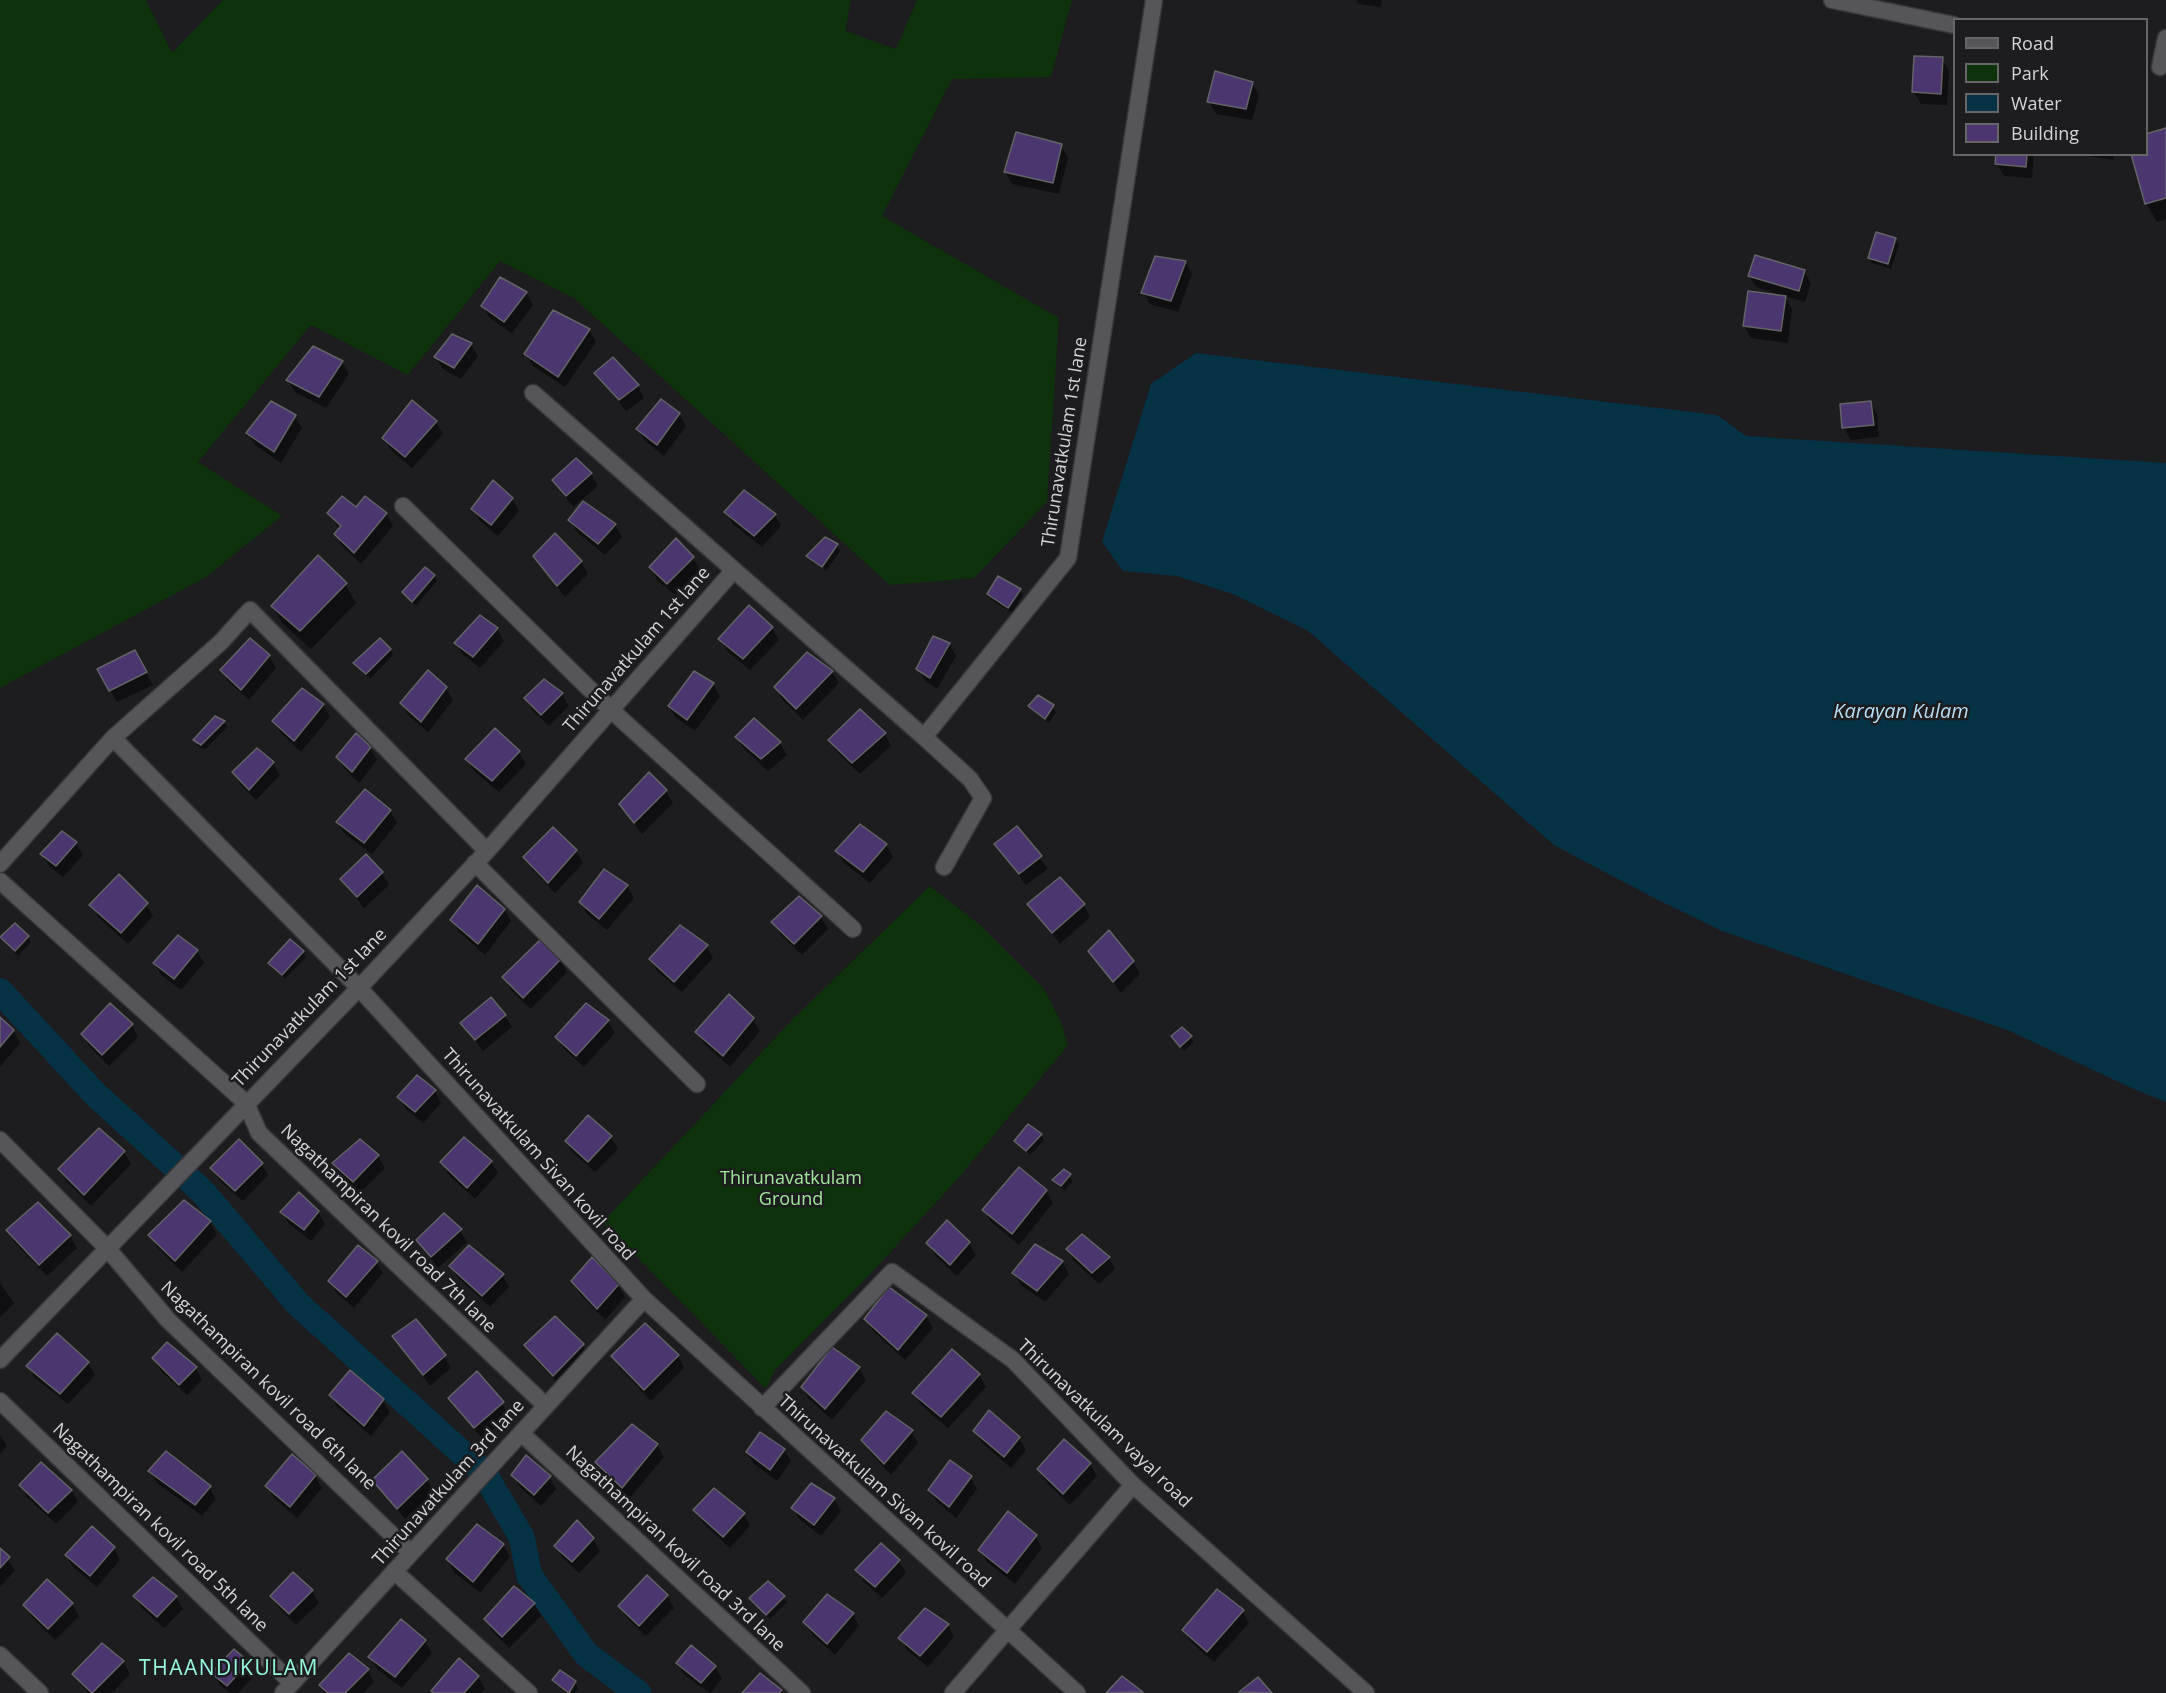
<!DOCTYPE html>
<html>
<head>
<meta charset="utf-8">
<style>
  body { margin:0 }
  #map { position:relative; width:2166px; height:1693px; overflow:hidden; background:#1d1c1f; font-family:"Open Sans",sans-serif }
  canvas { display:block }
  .legend { position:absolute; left:1953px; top:18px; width:195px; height:138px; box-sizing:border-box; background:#1d1c1f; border:2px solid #666668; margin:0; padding:8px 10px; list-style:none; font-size:18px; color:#d4d4d6 }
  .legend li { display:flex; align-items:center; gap:12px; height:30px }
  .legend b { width:30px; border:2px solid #666668 }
</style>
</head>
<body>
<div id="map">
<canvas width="2166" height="1693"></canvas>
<ul class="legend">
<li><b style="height:8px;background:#565559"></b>Road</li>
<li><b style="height:16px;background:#0e320c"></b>Park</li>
<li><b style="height:16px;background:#063246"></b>Water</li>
<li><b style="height:16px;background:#4b366f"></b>Building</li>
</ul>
</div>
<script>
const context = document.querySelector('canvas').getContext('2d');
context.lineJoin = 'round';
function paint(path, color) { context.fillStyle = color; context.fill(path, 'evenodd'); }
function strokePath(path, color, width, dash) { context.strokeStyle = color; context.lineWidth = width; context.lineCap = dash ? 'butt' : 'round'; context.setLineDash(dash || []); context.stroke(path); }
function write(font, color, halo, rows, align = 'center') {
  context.font = font + ' "Open Sans",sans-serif'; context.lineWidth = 5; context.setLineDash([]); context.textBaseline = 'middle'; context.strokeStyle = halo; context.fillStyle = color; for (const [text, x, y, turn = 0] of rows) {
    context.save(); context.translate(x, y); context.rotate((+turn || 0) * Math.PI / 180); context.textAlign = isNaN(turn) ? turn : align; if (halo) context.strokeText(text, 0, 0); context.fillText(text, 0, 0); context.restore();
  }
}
const green = new Path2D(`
  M0,0H146L172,53L223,0H851L845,31L896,49L917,0H1072L1051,77L952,79L882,216L1059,318L1047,502L974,578L890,585L574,298L500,261L408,375L311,325L198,462L282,516L206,577L0,688Z
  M930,886L980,925L1044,989L1060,1020L1068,1045L961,1175L876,1268L774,1371L766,1389L603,1222L792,1020Z`);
const water = new Path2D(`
  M1196,353L1717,415L1746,436L2166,463V1102L2127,1086L2010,1031L1722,931L1656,899L1554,845L1307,630L1233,594L1177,576L1123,571L1102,542L1151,384Z`);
const shadow = new Path2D(`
  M1356,0H1382L1381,7L1358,4Z
  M1942,59L1949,71L1947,105L1921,104L1914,92Z
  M1252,83L1259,95L1252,120L1216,114L1209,102Z
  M2166,130V219L2157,222L2146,203V154Z
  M1061,146L1068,158L1059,194L1012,184L1005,172Z
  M1998,154H2034L2032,178L2004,176L1997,164Z
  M2074,154H2114V160Z
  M1895,240L1899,245L1891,269L1872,263L1869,258Z
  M1185,262L1192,274L1178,312L1150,304L1143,292Z
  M1804,271L1811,283L1805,302L1785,296L1792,309L1788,343L1751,338L1744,326L1781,295L1756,287L1749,276Z
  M526,293L533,305L512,333L490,318L483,306Z
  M589,330L596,342L565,387L533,366L526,354Z
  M471,344L478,356L461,379L443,369L436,357Z
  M342,362L349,374L326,408L295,392L288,380Z
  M596,373L638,386L644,398L626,411Z
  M661,401L679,414L686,426L664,456L645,441L638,429Z
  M1870,402L1877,414L1879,437L1851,440L1844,428L1842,405Z
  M272,403L295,417L302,428L281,463L255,445L248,434Z
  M436,422L443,434L412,468L391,450L384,438Z
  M591,474L598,486L573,507L553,481Z
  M365,498L386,514L393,526L361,564L342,546L336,534L340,529L328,514L356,510Z
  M512,499L519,511L498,536L480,521L473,509Z
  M726,512L775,515L781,526L762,547L733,524Z
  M570,521L615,525L622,537L605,555L577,532Z
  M555,535L581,562L588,574L565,597L535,557Z
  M825,539L837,545L840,551L826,571L808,556Z
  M693,558L700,569L675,595L657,580L651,568Z
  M434,576L437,581L416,606L404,593Z
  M345,584L356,603L311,649L283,624L272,606Z
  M1020,590L1023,595L1012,613L992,600L988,594Z
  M772,628L779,640L750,670L727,651L720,639Z
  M497,629L504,641L480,668L463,655L456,643Z
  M933,638L949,644L956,656L937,689L925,681L918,668Z
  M390,650L393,655L370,679L355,663Z
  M134,652L153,685L117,702L110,690Z
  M269,656L276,668L249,700L229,682L222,670Z
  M428,672L446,688L453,700L428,732L408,715L402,703Z
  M832,672L839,683L803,720L782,699L776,688Z
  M544,681L562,694L569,706L549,726L533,711L526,699Z
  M713,684L720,696L695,731L676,718L669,707Z
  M323,705L330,717L301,752L281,733L274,721Z
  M1030,706L1052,707L1056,712L1049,723Z
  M224,722L227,727L205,750L198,746L195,740Z
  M885,734L891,746L860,774L837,752L830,740Z
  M737,738L780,743L787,755L768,771L744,749Z
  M370,748L377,760L359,783L345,769L338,758Z
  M519,752L526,764L499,792L474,771L467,759Z
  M273,763L280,775L256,800L240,784L234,772Z
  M366,791L390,811L397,823L372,854L345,834L338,823Z
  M666,791L673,803L642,834L621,805Z
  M860,826L886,845L893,857L870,883L844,863L837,851Z
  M1016,828L1048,869L1026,885L996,844Z
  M553,829L576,851L583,863L555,893L532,869L525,858Z
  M62,833L76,843L83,855L63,877L49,866L42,854Z
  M366,856L382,873L389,885L364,908L342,879Z
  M605,871L627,886L634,898L607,930L587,914L581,902Z
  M146,904L153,916L128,944L98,917L91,905Z
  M1029,904L1084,905L1090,917L1060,944Z
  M504,909L511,921L485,955L459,932L452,920Z
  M821,917L828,929L802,955L780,934L773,922Z
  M28,937L31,942L18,956L1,938Z
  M706,946L713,958L682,992L657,971L651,959Z
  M197,951L204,963L181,990L161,975L155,963Z
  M1090,951L1133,962L1140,974L1121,993Z
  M302,952L306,957L285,979L270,963Z
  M560,960L567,972L531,1009L511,990L504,978Z
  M505,1016L512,1027L483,1051L462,1024Z
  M0,1019L13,1031L20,1043L0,1067Z
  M753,1019L760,1031L730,1067L704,1044L697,1032Z
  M608,1021L615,1033L584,1067L564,1049L557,1037Z
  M132,1025L138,1037L109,1066L90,1047L83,1035Z
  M1182,1029L1194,1042L1184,1051L1173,1037Z
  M435,1091L441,1103L423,1123L406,1109L399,1097Z
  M1041,1135L1044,1140L1030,1155L1016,1142Z
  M611,1137L618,1149L595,1172L573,1153L566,1141Z
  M360,1141L378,1156L385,1168L360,1193L341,1175L334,1164Z
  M124,1152L131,1164L91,1206L66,1181L60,1169Z
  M442,1162H491L498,1173L475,1199L448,1174Z
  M261,1164L268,1175L243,1201L219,1180L212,1168Z
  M1064,1171L1073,1181L1064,1191L1054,1180Z
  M1046,1191L1053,1203L1019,1245L991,1222L984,1210Z
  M299,1194L318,1212L325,1224L311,1241L289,1224L282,1212Z
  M184,1202L210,1222L217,1234L182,1272L157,1247L150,1235Z
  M38,1204L70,1236L77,1248L47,1276L14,1242L8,1231Z
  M460,1230L467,1242L438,1268L418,1240Z
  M928,1243H969L976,1255L957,1276L935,1255Z
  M1036,1246L1062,1262L1069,1274L1045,1302L1021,1285L1014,1273Z
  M1068,1249L1109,1258L1115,1269L1099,1284L1074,1261Z
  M592,1259L618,1285L625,1297L605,1320L579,1293L573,1281Z
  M376,1262L383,1273L354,1308L337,1293L330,1281Z
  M451,1266L502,1275L509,1287L490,1307L458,1278Z
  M0,1283L14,1303L0,1317Z
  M926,1316L933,1328L905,1360L873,1331L866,1320Z
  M57,1335L88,1363L95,1375L68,1404L35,1378L28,1366Z
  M394,1337L444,1356L451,1368L430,1386Z
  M526,1345H582L589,1357L560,1386L533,1357Z
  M952,1351L979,1375L986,1387L948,1428L921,1405L914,1393Z
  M613,1356H678L684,1368L651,1401L620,1368Z
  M154,1359L196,1368L202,1380L187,1395L160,1370Z
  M859,1368L866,1380L832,1420L809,1399L802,1387Z
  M331,1395L383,1400L390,1412L371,1436L337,1407Z
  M450,1398L502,1403L509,1415L482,1439Z
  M911,1431L918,1443L891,1475L870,1452L863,1440Z
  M975,1431L1019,1438L1026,1450L1011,1468L982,1443Z
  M0,1435L7,1446L0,1454Z
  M657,1445L664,1457L629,1499L603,1474L597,1462Z
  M784,1450L791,1461L777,1481L754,1464L747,1452Z
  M1090,1464L1097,1476L1070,1505L1046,1482L1039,1470Z
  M150,1471L209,1487L216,1499L202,1516L157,1483Z
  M513,1475L549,1477L556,1489L541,1506L520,1487Z
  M315,1476L322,1488L297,1518L274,1498L267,1486Z
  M970,1477L977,1489L956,1518L937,1502L930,1490Z
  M374,1480H427L434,1492L405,1519Z
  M21,1485L71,1490L78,1502L56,1524L27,1497Z
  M811,1485L834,1499L841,1511L821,1536L800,1520L793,1509Z
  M695,1510L744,1514L750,1526L730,1548L702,1522Z
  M1036,1536L1042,1548L1015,1584L987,1562L980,1550Z
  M593,1539L600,1551L579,1573L563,1558L556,1546Z
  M503,1545L510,1557L480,1593L454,1572L448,1560Z
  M114,1548L120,1560L97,1587L73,1567L66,1556Z
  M0,1550L15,1570L0,1587Z
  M899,1561L906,1573L882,1598L864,1582L857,1570Z
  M647,1577L667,1596L674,1608L646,1636L627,1618L620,1606Z
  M153,1579L176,1597L183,1609L164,1628L142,1608L135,1597Z
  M47,1581L72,1604L79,1616L55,1640L32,1617L25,1605Z
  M312,1591L319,1603L296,1625L279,1608L272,1596Z
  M783,1597L787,1602L770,1619L751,1598Z
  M534,1604L541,1616L509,1648L492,1631L486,1619Z
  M1242,1611L1249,1623L1214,1662L1191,1642L1184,1630Z
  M853,1614L859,1626L835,1655L812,1634L805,1622Z
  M402,1621L425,1641L432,1653L402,1688L377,1669L370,1658Z
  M948,1625L954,1637L928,1667L907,1650L900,1638Z
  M102,1645L123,1662L130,1674L112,1693H88L74,1674Z
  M691,1647L715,1667L722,1679L710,1693L684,1675L678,1663Z
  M248,1663L255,1675L238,1693H230L220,1685L213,1673Z
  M368,1670L374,1682L363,1693H325L321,1685Z
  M478,1677L485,1689L481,1693H434Z
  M553,1680L575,1682L578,1688L575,1693H567Z`);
const canal = new Path2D(`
  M0,991L96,1095L202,1191L298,1304L484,1473L522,1538L529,1575L586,1654L638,1693`);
const building = new Path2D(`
  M1914,56L1943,57L1941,94L1912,92Z
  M1215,71L1253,82L1246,109L1207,102Z
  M2166,128V198L2145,204L2131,154H2146V134Z
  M1016,132L1062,144L1053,183L1004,172Z
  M1996,154H2027L2026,167L1995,164Z
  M1876,232L1896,238L1888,264L1868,258Z
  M1755,255L1805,270L1799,291L1748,276Z
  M1155,256L1186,261L1171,301L1141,293Z
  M500,277L527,292L504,322L481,306Z
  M1748,291L1786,296L1781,331L1743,326Z
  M553,310L590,329L558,377L524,354Z
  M452,334L472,343L454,368L434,357Z
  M313,346L343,361L319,397L286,380Z
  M613,357L639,385L619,400L594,373Z
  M661,399L680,413L657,445L636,429Z
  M412,400L437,421L405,457L382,438Z
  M271,401L296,415L274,452L246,433Z
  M1871,401L1874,425L1842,428L1840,404Z
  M576,458L592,473L566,496L552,480Z
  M493,480L513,498L491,525L471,509Z
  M744,490L776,514L754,536L724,512Z
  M342,496L356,507L365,496L387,513L354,553L334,534L341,526L327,513Z
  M583,501L616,524L598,544L568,520Z
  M555,533L582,561L557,586L533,556Z
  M825,537L838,544L822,567L806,556Z
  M676,538L694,557L667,584L649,567Z
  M318,555L347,583L300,631L271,606Z
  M425,567L435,575L412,602L402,592Z
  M998,576L1021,589L1008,608L987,594Z
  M749,605L773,627L743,659L718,639Z
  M480,615L498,628L473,657L454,643Z
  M933,636L950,643L930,678L916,669Z
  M250,638L270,655L241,690L220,670Z
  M380,638L391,649L366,674L353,663Z
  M135,650L147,672L109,691L97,669Z
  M807,652L833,671L796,709L774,687Z
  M428,670L447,687L421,722L400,703Z
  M694,671L714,683L687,720L668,706Z
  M544,679L563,693L541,715L524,698Z
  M302,688L324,704L294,741L272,721Z
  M1038,695L1054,705L1045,719L1028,706Z
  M860,709L886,733L852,763L828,740Z
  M215,716L225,721L201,745L193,740Z
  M754,718L781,742L761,759L735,737Z
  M495,728L520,751L492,781L465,759Z
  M356,733L371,747L352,772L336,757Z
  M257,748L274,762L249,790L232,772Z
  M649,772L667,790L634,823L619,804Z
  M365,789L391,810L364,843L336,822Z
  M860,824L887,844L863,872L835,851Z
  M1017,826L1042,856L1019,874L994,844Z
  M553,827L577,850L548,883L523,857Z
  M62,831L77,842L56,866L40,854Z
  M366,854L383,872L357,897L340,879Z
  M604,869L628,885L599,919L579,902Z
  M119,874L148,903L121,933L89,905Z
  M1060,877L1085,904L1052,933L1027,904Z
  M477,885L505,909L478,944L450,920Z
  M799,896L822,916L794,944L771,922Z
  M15,923L29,936L15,951L0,937Z
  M680,925L708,945L674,982L649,959Z
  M1109,930L1134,961L1113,982L1088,951Z
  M178,935L198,950L174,979L153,963Z
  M290,939L304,951L282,975L268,963Z
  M540,940L561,959L523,998L502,977Z
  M729,994L754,1018L723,1056L695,1032Z
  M491,997L506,1015L475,1040L460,1023Z
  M110,1003L133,1024L102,1055L81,1034Z
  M586,1003L609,1020L576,1056L555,1037Z
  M0,1017L14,1030L0,1047Z
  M1182,1027L1192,1036L1180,1047L1171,1036Z
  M417,1075L436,1090L415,1112L397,1097Z
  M588,1115L612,1136L588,1162L565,1141Z
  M1028,1124L1042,1134L1026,1151L1014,1141Z
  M99,1128L125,1151L84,1195L58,1169Z
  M464,1137L492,1161L467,1188L440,1162Z
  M239,1139L263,1163L235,1191L210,1168Z
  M360,1139L379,1155L353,1182L332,1163Z
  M1019,1167L1047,1190L1012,1234L982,1210Z
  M1064,1169L1071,1174L1061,1186L1052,1180Z
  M299,1192L319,1211L304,1230L280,1212Z
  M184,1200L211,1221L175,1261L148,1235Z
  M38,1202L71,1235L39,1265L6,1230Z
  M444,1213L462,1229L431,1257L416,1240Z
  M947,1220L970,1242L950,1265L926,1243Z
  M1082,1234L1110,1257L1092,1273L1066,1249Z
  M1035,1244L1063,1261L1037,1291L1012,1273Z
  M358,1245L378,1261L346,1297L328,1281Z
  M469,1245L504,1274L482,1296L449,1266Z
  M592,1257L619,1284L597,1309L571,1281Z
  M889,1287L927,1315L898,1350L864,1319Z
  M555,1316L584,1344L553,1376L524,1345Z
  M416,1319L446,1355L423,1375L392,1336Z
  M645,1323L679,1355L644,1390L611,1356Z
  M57,1333L89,1362L60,1394L26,1366Z
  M167,1342L197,1367L179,1385L152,1358Z
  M832,1347L860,1367L825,1409L801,1387Z
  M952,1349L980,1374L941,1417L912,1393Z
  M350,1370L384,1399L364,1426L329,1395Z
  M477,1371L504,1402L474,1428L448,1398Z
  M989,1410L1020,1437L1004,1457L973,1431Z
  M886,1411L913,1430L884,1464L861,1440Z
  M632,1424L658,1444L622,1488L595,1462Z
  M760,1432L785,1449L770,1470L746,1452Z
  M1064,1439L1091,1463L1063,1494L1037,1469Z
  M166,1451L211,1486L195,1505L148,1471Z
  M402,1451L428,1479L397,1509L372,1480Z
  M292,1454L316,1475L290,1507L265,1486Z
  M526,1455L551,1476L534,1495L511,1475Z
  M950,1460L972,1476L949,1507L928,1490Z
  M41,1462L72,1490L48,1513L19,1485Z
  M811,1483L835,1498L814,1525L791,1508Z
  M714,1488L745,1513L723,1537L693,1510Z
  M1008,1511L1037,1535L1007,1573L978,1550Z
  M577,1520L594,1538L572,1562L554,1546Z
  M477,1524L504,1544L473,1582L446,1559Z
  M92,1526L115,1547L90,1576L65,1555Z
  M881,1543L900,1560L875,1587L855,1570Z
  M0,1548L10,1557L0,1568Z
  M293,1572L313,1590L289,1614L270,1596Z
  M647,1575L668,1595L639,1626L618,1606Z
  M153,1577L177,1596L157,1617L133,1596Z
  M47,1579L73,1603L48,1629L23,1605Z
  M768,1581L785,1596L766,1615L749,1598Z
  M514,1586L535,1603L502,1637L484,1619Z
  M1217,1589L1244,1610L1207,1652L1182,1630Z
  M827,1594L854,1613L827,1644L803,1622Z
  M925,1608L949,1624L920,1656L898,1638Z
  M401,1619L426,1640L395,1677L368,1657Z
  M102,1643L124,1661L92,1693L72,1674Z
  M691,1645L716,1666L701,1683L676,1663Z
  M234,1649L249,1662L227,1686L211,1673Z
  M349,1653L369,1669L345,1693H328L319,1685Z
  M459,1658L479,1676L464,1693H434L431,1691Z
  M560,1670L576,1681L569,1693L552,1680Z
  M760,1673L782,1690L779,1693H742Z
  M1122,1676L1143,1692L1106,1693Z
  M1258,1677L1272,1693L1239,1692Z`);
const minor = new Path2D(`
  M1832,0L1954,25
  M2160,67L2166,38
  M533,393L734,570
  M403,506L611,710L853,929
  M924,737L970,779L983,798L944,867
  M113,738L221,642L250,610L487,851
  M475,863L697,1084
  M0,864L113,738L359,988L644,1299L1077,1693
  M0,881L246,1103L259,1133L546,1406
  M0,1140L107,1248L168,1320L411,1553
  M0,1360L359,988L487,851L734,570L924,737L1068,558L1154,0
  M0,1401L292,1683
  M762,1408L892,1272L1013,1360L1133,1485L1366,1693
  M521,1433L802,1693
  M394,1571L529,1693
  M0,1655L40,1693
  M283,1693L644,1299
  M953,1693L1133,1485`);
const streetNames = [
  ["Thirunavatkulam 1st lane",1065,442,-81],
  ["Thirunavatkulam 1st lane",637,650,-49],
  ["Thirunavatkulam 1st lane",310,1008,-46],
  ["Thirunavatkulam Sivan kovil road",538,1155,48],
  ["Nagathampiran kovil road 7th lane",388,1229,44],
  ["Nagathampiran kovil road 6th lane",268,1386,44],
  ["Thirunavatkulam vayal road",1104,1424,44],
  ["Thirunavatkulam 3rd lane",449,1483,-48],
  ["Thirunavatkulam Sivan kovil road",884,1492,42],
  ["Nagathampiran kovil road 5th lane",160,1528,44],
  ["Nagathampiran kovil road 3rd lane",675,1549,43]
];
const parkNames = [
  ["Thirunavatkulam",791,1179],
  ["Ground",791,1200]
];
const waterNames = [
  ["Karayan Kulam",1901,712]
];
const quarterNames = [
  ["THAANDIKULAM",229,1669]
];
paint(green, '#0e320c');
paint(water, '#063246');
paint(shadow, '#0007');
strokePath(canal, '#063246', 26);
paint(building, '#4b366f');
strokePath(building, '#646367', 1.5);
strokePath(minor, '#38383a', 19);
strokePath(minor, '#565559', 16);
write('18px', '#d4d4d6', '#1d1c1f', streetNames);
write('18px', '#a0e69a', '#1d1c1f', parkNames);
write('italic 20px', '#b7ddf3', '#1d1c1f', waterNames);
context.letterSpacing = '1.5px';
write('21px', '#95f7de', '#1d1c1f', quarterNames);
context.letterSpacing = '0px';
</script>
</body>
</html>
